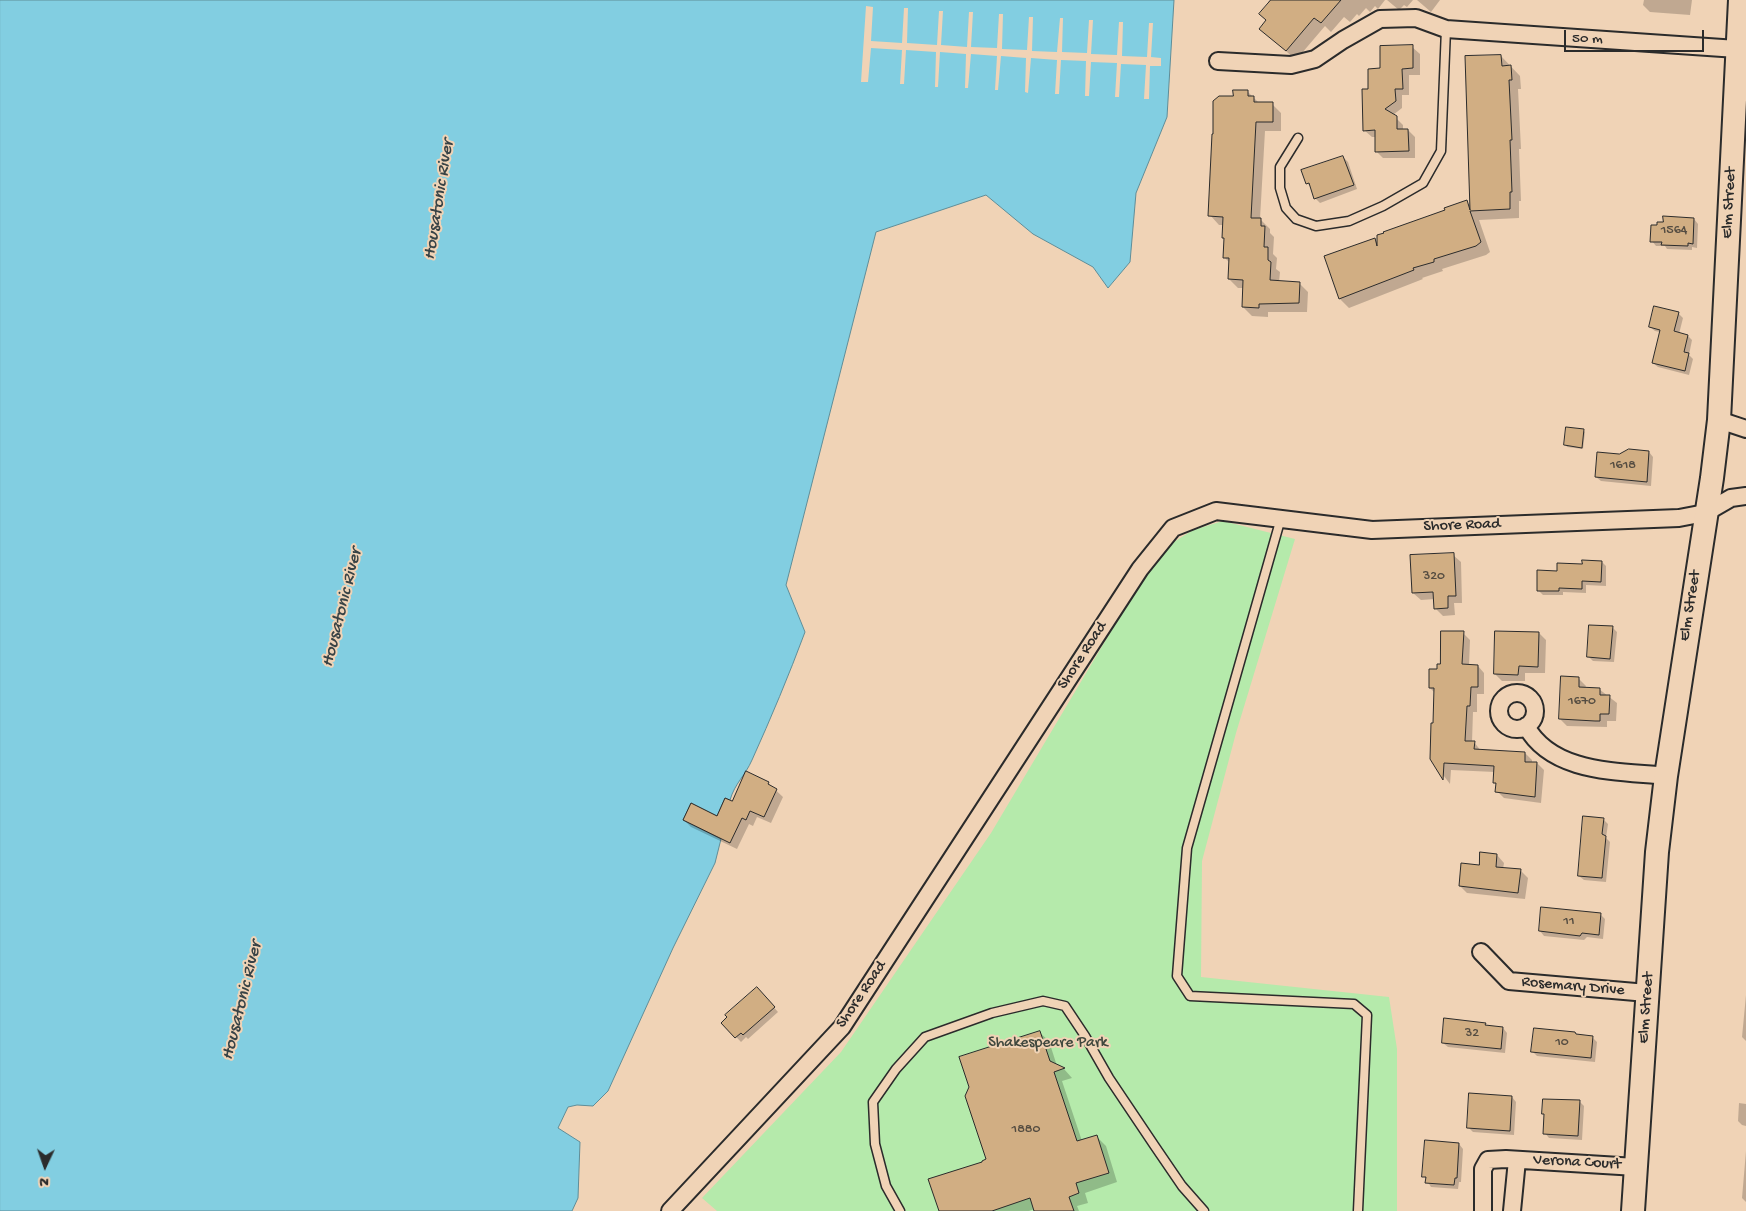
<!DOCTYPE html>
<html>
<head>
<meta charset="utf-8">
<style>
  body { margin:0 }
  #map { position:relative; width:1746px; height:1211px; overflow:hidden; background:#f0d3b6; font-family:"Gochi Hand",sans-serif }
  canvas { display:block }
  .north { position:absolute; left:20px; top:1141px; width:50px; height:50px; -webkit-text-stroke:4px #f0d3b6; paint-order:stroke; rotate:183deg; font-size:14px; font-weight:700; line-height:20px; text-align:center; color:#2b2b2b }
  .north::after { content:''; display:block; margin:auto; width:18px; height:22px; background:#2b2b2b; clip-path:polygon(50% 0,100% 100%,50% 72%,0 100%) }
  .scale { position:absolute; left:1564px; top:30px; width:140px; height:22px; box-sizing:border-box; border:2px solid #2b2b2b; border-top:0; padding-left:6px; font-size:15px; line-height:18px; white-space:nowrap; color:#2b2b2b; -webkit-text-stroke:4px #f0d3b6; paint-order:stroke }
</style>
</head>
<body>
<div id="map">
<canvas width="1746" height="1211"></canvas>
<div class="north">N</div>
<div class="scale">50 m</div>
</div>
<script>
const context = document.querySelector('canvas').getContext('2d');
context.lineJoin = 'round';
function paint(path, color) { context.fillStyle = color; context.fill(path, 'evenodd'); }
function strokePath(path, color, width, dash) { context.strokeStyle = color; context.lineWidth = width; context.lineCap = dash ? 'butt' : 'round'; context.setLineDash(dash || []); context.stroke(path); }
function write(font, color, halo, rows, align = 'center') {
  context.font = font + ' "Gochi Hand",sans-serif'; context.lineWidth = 4; context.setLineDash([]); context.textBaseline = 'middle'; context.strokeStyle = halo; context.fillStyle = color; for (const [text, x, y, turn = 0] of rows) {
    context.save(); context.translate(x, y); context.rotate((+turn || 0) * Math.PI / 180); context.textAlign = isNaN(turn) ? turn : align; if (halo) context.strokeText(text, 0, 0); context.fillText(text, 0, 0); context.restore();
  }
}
const green = new Path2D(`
  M1223,521L1295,539L1236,733L1202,861L1201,977L1389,997L1397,1049V1211H717L702,1198L841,1052L991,833L1148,569L1169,545L1193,530Z`);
const water = new Path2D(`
  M0,0H1174L1167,117L1136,193L1130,262L1108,288L1093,267L1033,234L986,195L876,232L786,585L805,632C789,675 771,718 752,760C745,776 735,783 730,800L725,798L717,816L691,803L683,820L721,839L715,863L673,948L608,1091L593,1106L577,1105L568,1107L558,1128L580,1142L578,1198L572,1211H0Z`);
const pier = new Path2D(`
  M866,6L873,7L871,41L902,43L904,8H908L907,43L937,45L939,11H943L941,45L967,47L969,12H973L971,47L997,48L999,14H1003L1002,49L1027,50L1029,17H1033L1032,51L1057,52L1060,18H1063L1062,52L1087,53L1089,20H1093L1091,54L1117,55L1119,22H1123L1122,56L1147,57L1149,23H1153L1151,57L1161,58V66H1150L1149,99H1144L1146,65L1121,64L1119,97H1115L1117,63L1091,62L1089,96H1085L1086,61L1061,60L1059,94H1055L1057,60L1031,58L1028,93L1025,92L1026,58L1001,56L998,90H995L997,56L971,54L968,88H965L966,54L940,52L938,87H935L936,52L906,50L904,84H900L902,50L871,48L868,82H861Z`);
const shadow = new Path2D(`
  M1270,0H1385L1378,9L1375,6L1370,12L1366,8L1359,16L1357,14L1350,22L1344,17L1331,32L1325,26L1296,60L1261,29L1268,20L1270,4L1268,2Z
  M1387,0H1413L1407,7L1404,5L1399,10Z
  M1417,0H1440L1431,12Z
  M1644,0H1692L1690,15L1650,12L1643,5Z
  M1412,47L1420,54V75H1409V95H1402V108L1393,115L1403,125V130H1408L1415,137V158H1383L1376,151V137H1372L1364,130L1370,90L1381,70Z
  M1501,56L1520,76L1521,89H1518L1521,149H1519L1521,201H1519V218L1479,220L1490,252L1486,255L1442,269L1443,271L1422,278L1423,279L1349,308L1340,299L1326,257L1374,239L1379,244L1466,202L1471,206Z
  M1247,91L1260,104H1272L1281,113V131H1265L1260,219L1270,229V233L1274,237L1273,254L1277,258L1276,269L1280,272L1279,282L1299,283L1308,292L1307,312H1268V317L1252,316L1243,307L1244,288H1238L1229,279L1230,263L1225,258V240L1223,238L1224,225H1219L1210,215L1234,97Z
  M1343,157L1348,162L1357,189L1320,203L1316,199L1312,188L1307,183Z
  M1694,219L1698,224L1697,248L1692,247V250L1667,249L1665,246H1656L1652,241Z
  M1678,313L1683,318L1679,334L1688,336L1692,340L1689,355L1693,359L1689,375L1658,367L1653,363L1660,332L1655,331L1650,327Z
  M1583,430L1585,432L1583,449L1567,447L1566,445Z
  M1649,452L1653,457L1651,486L1601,481L1596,477L1619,455Z
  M1453,555L1461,562L1462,603H1454L1455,615L1443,616L1435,608V599L1421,600L1413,593Z
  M1602,562L1606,566V586L1586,585V593L1563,592V595H1543L1538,590L1558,572Z
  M1612,627L1617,632L1614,662L1593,661L1588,656Z
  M1463,633L1470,640L1469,666H1478L1484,673V694H1477V712H1473L1472,742H1474L1481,751L1525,753L1532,760V763H1537L1544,770L1541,803L1504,798L1497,791V785L1494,783L1495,772L1451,770L1450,784L1431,759L1434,725L1435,693L1430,688L1441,665Z
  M1539,633L1546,640L1545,673H1525V681H1502L1495,674Z
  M1578,678L1586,686L1585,688L1599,689L1617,703L1616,721H1607V727L1567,726L1560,719Z
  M747,773L768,783L783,797L771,823L757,817L753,826L749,824L737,849L691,827L684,820L717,817L732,803Z
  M1603,819L1608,824L1606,838L1610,842L1606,882L1584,880L1579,876Z
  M1497,855L1504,863L1503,869L1520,870L1528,878L1525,899L1467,893L1460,886L1480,866Z
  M1600,914L1605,919L1603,939L1587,937L1584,940L1544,936L1540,931Z
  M761,993L778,1012L748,1039L746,1037L741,1042L723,1023Z
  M1746,995V1041L1742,1037Z
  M1485,1024L1488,1027L1503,1028L1507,1033L1505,1053L1448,1047L1443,1043Z
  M1039,1032L1049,1041L1057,1066L1064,1069L1072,1078L1062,1081L1082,1141L1096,1136L1106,1146L1117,1182L1085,1193L1088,1203L1077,1206L1079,1211H1036L1035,1209L1029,1211H940L988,1160Z
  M1577,1035L1592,1037L1597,1042L1595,1062L1537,1056L1533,1052Z
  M1746,1073V1126L1742,1125L1738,1121L1739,1103L1746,1104Z
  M1512,1097L1516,1102L1514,1135L1473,1132L1468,1127Z
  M1580,1102L1584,1106L1582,1140L1549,1138L1545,1133V1116L1543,1113Z
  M1459,1144L1463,1149L1461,1182H1459L1458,1189L1431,1187L1424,1176Z
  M1746,1151V1202L1742,1198Z`);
const building = new Path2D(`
  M1271,0H1341L1321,23L1314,18L1286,51L1259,29L1266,20L1259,14Z
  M1413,45V68L1402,69L1403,89H1395L1396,101L1385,109L1397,116V129H1408L1409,151L1375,152V130L1363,131L1362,89H1368V69L1380,68V46Z
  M1501,55L1502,66L1511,65L1512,80H1509L1512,140H1510L1512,192H1510V209L1470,211L1481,242L1476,246L1434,259V262L1413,268L1414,270L1339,299L1324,256L1375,238L1377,246V235L1384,233L1383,232L1445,210L1444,208L1467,200L1470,210L1465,56Z
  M1233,90H1248V96H1254V102H1273V122H1256L1251,218H1261V226H1265L1264,247H1268V260L1271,262L1270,280L1300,282L1299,303L1259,304V308L1242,307L1243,280L1228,279L1229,258H1223L1224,238H1222L1223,217L1208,216L1212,134H1213V101L1219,96H1233Z
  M1343,156L1354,185L1314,199L1309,183L1306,184L1301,170Z
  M1663,216L1694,218L1693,244L1688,243V246L1661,245L1662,242H1650L1651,225H1657V222H1663Z
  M1654,306L1679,312L1674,331L1688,335L1684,352L1689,353L1685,371L1652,363L1660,330L1649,327Z
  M1566,427L1584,429L1582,448L1564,445Z
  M1629,449L1649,451L1647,482L1595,477L1597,452L1619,454Z
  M1454,553L1456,596H1448V608L1434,609L1433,592L1412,593L1410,555Z
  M1582,560L1602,561L1601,582L1582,581V589L1559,588V591H1537V570L1557,571V563L1582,564Z
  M1589,625L1613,626L1610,659L1587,657Z
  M1441,631H1464L1462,664L1478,665V687H1471L1470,706H1467L1465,741H1475L1474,749L1525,752V762H1537L1535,797L1495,792L1496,783H1493L1494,766L1444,763L1443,780L1430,759L1431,723H1433L1434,688H1429V669H1437V664H1440Z
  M1495,631L1539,632L1538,667L1519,666L1518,675L1494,674Z
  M1561,676L1579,677V687L1600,688V695H1610L1609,714H1600V721H1595L1559,719Z
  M746,771L769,782L768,784L777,789L764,817L750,811L746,820L742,818L730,843L683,820L691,803L717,816L725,798L732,801Z
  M1583,816L1604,818L1602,834L1606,836L1602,878L1578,876Z
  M1480,852L1497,854L1496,867L1521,869L1518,893L1459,886L1461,863L1479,865Z
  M1541,907L1601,913L1599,935L1582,933L1580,936L1539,931Z
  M757,987L775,1007L743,1035L741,1033L735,1038L721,1023L727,1017L725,1015Z
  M1444,1018L1486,1023L1485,1025L1503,1027L1501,1049L1442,1043Z
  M1534,1028L1575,1032L1576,1034L1593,1036L1591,1058L1531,1052Z
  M1040,1031L1050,1061L1065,1068L1054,1072L1077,1141L1097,1135L1109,1173L1076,1183L1079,1193L1069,1197L1074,1211H1034L1030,1198L992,1211H939L928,1179L982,1162V1161L986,1159L965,1096L969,1087L959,1057Z
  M1469,1093L1512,1096L1510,1131L1467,1128Z
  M1543,1099L1580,1100L1578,1136L1543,1134L1544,1114H1542Z
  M1425,1140L1459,1143L1457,1178H1455L1454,1185L1425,1183L1426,1177H1422Z`);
const lane = new Path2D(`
  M1298,138L1280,167V188L1286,208L1296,219L1316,226L1349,221L1383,206L1423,183L1441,151L1446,29
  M1281,518L1187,848L1177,976L1190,996L1354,1004L1367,1015L1358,1211
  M900,1211L886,1186L875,1144L873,1102L896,1069L925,1037L992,1013L1043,1001L1065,1006L1085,1036L1109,1078L1154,1145L1182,1186L1204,1211`);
const street = new Path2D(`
  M1218,61L1291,65L1315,59L1343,40L1380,19L1416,18L1446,29L1737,49
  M1719,420L1746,429
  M1499 711a18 18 0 1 1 36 0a18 18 0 1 1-36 0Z
  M1526,726C1552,774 1619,771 1666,776
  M1481,952L1509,981L1647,993
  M670,1211L842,1027L1140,569L1173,528L1216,511L1372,530L1679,518L1705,513L1731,498L1746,496
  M1483,1211V1169L1488,1160L1506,1159L1636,1167
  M1512,1211L1517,1160`);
const secondary = new Path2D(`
  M1633,1211L1657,852L1666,776L1712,478L1719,420L1740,0`);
const numberNames = [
  ["1564",1674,231],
  ["1618",1623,466],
  ["320",1434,577],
  ["1670",1582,702],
  ["11",1569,922],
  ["32",1472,1034],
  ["10",1562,1043],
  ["1880",1026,1130]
];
const streetNames = [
  ["Elm Street",1730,203,-87],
  ["Shore Road",1462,526,-2],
  ["Elm Street",1691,606,-81],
  ["Shore Road",1083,656,-57],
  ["Rosemary Drive",1573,987,5],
  ["Shore Road",862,995,-56],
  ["Elm Street",1647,1008,-86],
  ["Verona Court",1577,1163,3]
];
const parkNames = [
  ["Shakespeare Park",1048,1044]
];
const waterNames = [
  ["Housatonic River",440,200,-81],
  ["Housatonic River",343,608,-76],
  ["Housatonic River",243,1001,-76]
];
paint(green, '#b5eaab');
paint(water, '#82cee1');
strokePath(water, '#5f8d98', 1);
paint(pier, '#f0d3b6');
paint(shadow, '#0003');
paint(building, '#d1ae83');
strokePath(building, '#2b2b2b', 1);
strokePath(lane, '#2b2b2b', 11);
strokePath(street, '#2b2b2b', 20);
strokePath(secondary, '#2b2b2b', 26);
strokePath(lane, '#f0d3b6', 8);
strokePath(street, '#f0d3b6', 16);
strokePath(secondary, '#f0d3b6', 22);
write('14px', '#544c41', null, numberNames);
write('16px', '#2b2b2b', '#f0d3b6', streetNames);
write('16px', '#40483e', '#f0d3b6', parkNames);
write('italic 18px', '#384346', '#f0d3b6', waterNames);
</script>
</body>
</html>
